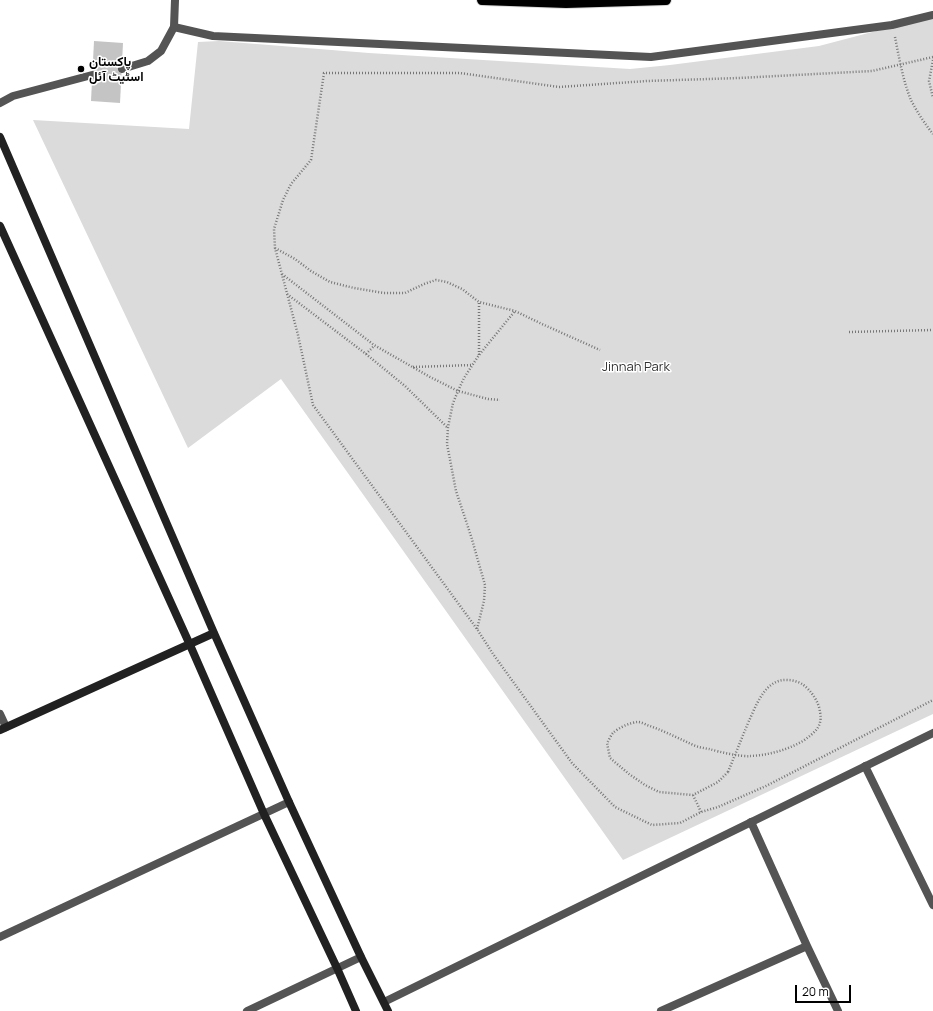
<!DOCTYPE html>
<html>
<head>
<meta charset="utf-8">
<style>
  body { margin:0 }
  #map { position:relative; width:933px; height:1011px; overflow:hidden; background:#fff; font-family:Manrope,sans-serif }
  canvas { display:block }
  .scale { position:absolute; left:795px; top:985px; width:56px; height:18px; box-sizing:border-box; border:2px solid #000; border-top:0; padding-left:5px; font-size:12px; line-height:14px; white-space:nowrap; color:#000; -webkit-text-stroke:3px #fff; paint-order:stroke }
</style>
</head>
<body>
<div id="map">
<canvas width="933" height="1011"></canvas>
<div class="scale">20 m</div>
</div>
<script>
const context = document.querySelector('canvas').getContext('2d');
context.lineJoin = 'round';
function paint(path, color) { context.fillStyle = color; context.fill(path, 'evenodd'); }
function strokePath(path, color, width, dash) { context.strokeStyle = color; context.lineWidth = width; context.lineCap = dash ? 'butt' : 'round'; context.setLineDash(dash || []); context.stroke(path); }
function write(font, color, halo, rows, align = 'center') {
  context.font = font + ' Manrope,Vazirmatn,sans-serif'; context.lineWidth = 3; context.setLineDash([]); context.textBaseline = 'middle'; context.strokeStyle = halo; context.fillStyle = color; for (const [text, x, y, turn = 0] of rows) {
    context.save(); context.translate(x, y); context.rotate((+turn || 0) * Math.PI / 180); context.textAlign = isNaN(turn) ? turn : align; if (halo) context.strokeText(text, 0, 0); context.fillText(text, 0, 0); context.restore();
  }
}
const green = new Path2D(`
  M933,16V714L623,860L281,379L188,448L33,120L189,129L198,42L219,41L369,53L630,69L670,65L819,46Z`);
const building = new Path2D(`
  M94,41L123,43L120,103L91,101Z`);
const path = new Path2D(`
  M895,37C899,57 903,81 911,100C917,112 925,124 933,134
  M933,57L872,71L739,78L647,81L559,87L460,73H324L311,160L291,184L283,200L274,229L275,248L298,335L313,405L477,629L493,654L572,763L615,807L652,825L680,823L701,812L718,807L766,786L933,700
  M933,60L929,81L933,98
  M275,248L295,259L311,271L330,282L354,288L384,293H405L424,284L436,280L447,282L462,289L479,302L515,311L542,324L600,350
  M282,274L374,345L430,377L458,391L488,399L500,400
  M287,294L366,354L405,386L447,427
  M849,332L933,330
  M366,354L374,346
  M479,355V302
  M413,367L472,365
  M477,629L484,601L485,585L471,536L456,491L447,444L448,427L453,403L458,391L464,378L479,355L515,311
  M728,772L718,782L693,795L659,792L645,785L629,774L610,758L607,743C609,740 611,735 613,733C618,728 631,722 638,722C642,722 646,725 650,726C664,731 678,738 691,744C697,747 703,748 709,749C720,752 740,757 751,756C769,755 787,750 803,741C814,733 823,727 820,712C819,702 811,690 802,684C799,682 793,680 788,680C765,678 756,706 748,723
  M693,795L701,812`);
const service = new Path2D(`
  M122,69L148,61L161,51L174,27
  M0,103L13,96L92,75`);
const minor = new Path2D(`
  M175,0L174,27L213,36L651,57L892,25L933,15
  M0,714L6,727
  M865,766L933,905
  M751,822L807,946L838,1011
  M0,937L289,802
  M247,1011L361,957
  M661,1011L807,946`);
const tertiary = new Path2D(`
  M384,1002L933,733`);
const secondary = new Path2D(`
  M0,137L214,633L289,802L361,957L388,1011
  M0,226L190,645L264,814L337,968L356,1011
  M0,730L214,633`);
const primary = new Path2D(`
  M482,0L566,3L666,0`);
const pathBridge = new Path2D(`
  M728,772L748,723`);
const markers = [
  [81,69,4,"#000"]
];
const poiNames = [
  ["پاکستان",89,62],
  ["اسٹیٹ آئل",89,77]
];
const parkNames = [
  ["Jinnah Park",636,367]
];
paint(green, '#dbdbdb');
paint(building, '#c4c4c4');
strokePath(primary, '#dbdbdb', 12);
strokePath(path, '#767676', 2.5, [1, 2]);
strokePath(service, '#545454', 8);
strokePath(minor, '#545454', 8);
strokePath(tertiary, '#545454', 8);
strokePath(secondary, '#212121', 8);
strokePath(primary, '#000', 10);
strokePath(pathBridge, '#767676', 2.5, [1, 2]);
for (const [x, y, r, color] of markers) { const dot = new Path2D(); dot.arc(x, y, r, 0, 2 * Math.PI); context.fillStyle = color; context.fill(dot); strokePath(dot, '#fff', 1.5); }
write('bold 13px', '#000', '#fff', poiNames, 'left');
write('13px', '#323232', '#fff', parkNames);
</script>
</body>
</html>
